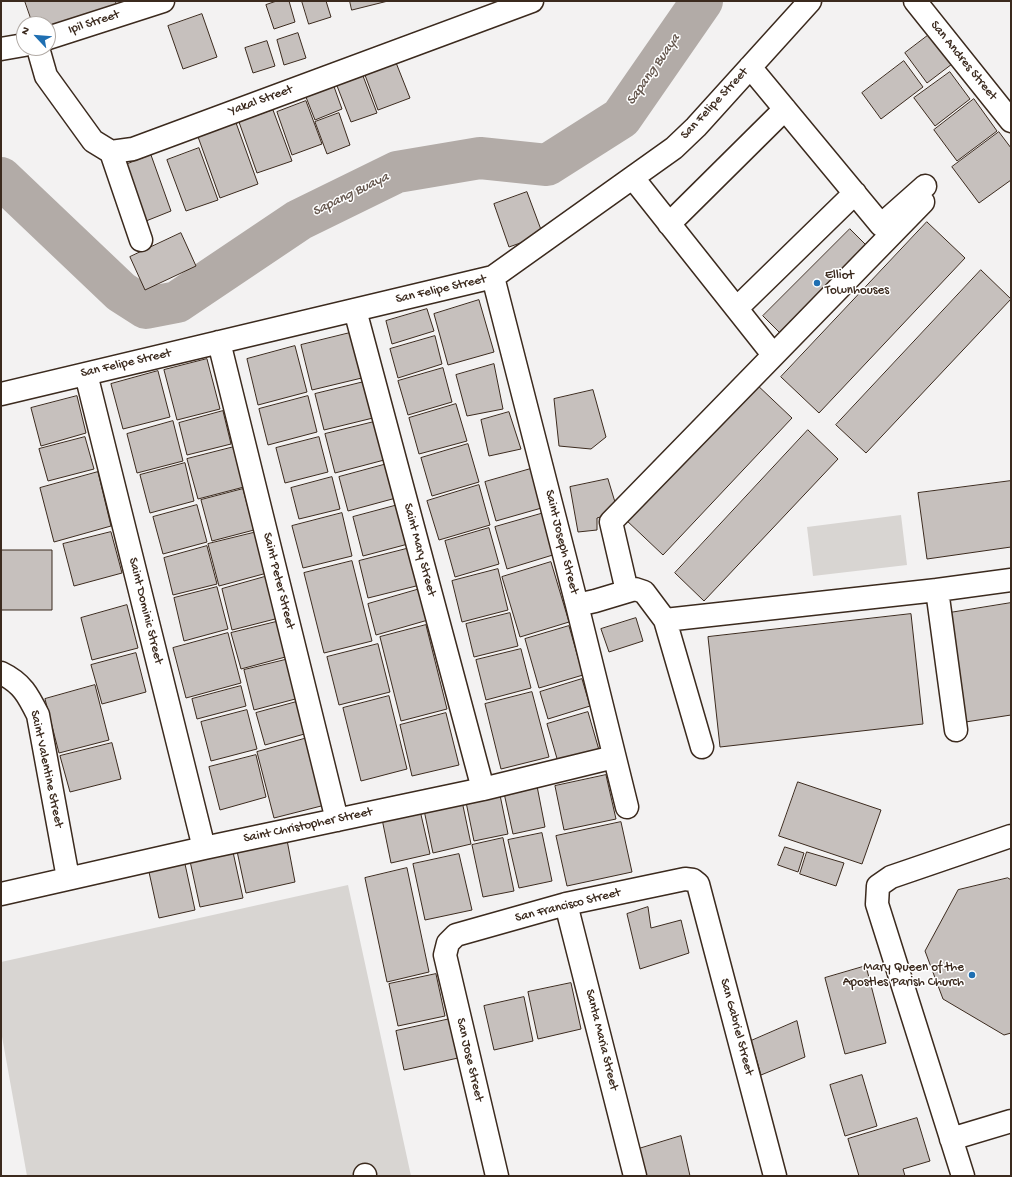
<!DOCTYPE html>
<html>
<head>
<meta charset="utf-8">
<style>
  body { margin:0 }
  #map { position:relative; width:1012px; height:1177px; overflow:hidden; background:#f3f2f2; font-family:"Gochi Hand",sans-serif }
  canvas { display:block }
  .frame { position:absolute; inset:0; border:2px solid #3b2a1e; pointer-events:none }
  .north { position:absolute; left:16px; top:16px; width:40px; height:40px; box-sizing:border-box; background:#fff; border:1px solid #b1aaa5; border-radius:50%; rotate:296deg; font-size:11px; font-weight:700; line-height:16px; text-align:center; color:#3b2a1e }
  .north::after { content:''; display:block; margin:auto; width:14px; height:18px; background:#1f6fb2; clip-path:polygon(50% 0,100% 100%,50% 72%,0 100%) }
</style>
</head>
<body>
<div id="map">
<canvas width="1012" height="1177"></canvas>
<div class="frame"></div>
<div class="north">N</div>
</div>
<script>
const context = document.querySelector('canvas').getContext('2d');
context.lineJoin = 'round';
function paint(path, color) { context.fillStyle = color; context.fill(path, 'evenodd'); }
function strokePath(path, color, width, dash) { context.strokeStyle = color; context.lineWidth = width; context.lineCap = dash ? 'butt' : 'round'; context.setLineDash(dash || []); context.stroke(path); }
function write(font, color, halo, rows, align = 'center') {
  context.font = font + ' "Gochi Hand",sans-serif'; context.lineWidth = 3; context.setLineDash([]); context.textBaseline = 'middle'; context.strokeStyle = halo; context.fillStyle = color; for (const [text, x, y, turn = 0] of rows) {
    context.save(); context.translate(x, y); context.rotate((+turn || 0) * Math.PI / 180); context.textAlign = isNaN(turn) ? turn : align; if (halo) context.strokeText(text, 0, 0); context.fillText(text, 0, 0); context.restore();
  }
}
const green = new Path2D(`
  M901,515L907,565L813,576L807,527Z
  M348,885L411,1176H27L1,1031V962Z`);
const river = new Path2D(`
  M1,178L121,292L146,308L177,302L299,220L397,172L480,158L547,165L621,118L702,1`);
const building = new Path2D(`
  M25,1H115L117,5L48,27V24H33Z
  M277,1H289L295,22L274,29L266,5Z
  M302,1H326L331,17L309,24Z
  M350,1H388L352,10Z
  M202,14L217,57L183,69L168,26Z
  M298,33L306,58L284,65L277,40Z
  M930,34L952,64L927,83L905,53Z
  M267,41L275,66L253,73L245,48Z
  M393,55L410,98L378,110L362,67Z
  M904,61L923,87L881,119L862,93Z
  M360,68L377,113L351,122L334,78Z
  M950,72L970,99L935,126L914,98Z
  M332,81L342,109L315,120L304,92Z
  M974,99L997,131L957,161L934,130Z
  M306,101L322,144L292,155L277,112Z
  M273,110L292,161L257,173L239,122Z
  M339,113L350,145L327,154L315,122Z
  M235,120L258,184L220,198L197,134Z
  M999,132L1011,148V180L979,203L952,167Z
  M199,148L218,200L186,211L167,160Z
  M151,155L171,211L146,221L125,165Z
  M527,192L543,235L509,247L494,204Z
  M927,222L965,258L819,413L781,377Z
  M850,229L871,250L784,337L763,316Z
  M181,233L196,266L145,290L130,257Z
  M981,270L1011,299L866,453L836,425Z
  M479,300L494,352L448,365L434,314Z
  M427,309L434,331L392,344L386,321Z
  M358,331L370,376L312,390L301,345Z
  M435,336L442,364L398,378L390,349Z
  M295,346L307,392L258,405L247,359Z
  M207,359L220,409L177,420L164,370Z
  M494,364L503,409L467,416L456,375Z
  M443,368L452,402L408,415L398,381Z
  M158,371L170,417L123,429L111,384Z
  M368,381L377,417L324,430L315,394Z
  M754,382L792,418L663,555L625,519Z
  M593,390L606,437L591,449L559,446L554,399Z
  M77,396L86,433L41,446L31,408Z
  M308,396L317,432L268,445L259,409Z
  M456,404L467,441L419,454L409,418Z
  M223,411L231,444L187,455L179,423Z
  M509,412L521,449L489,456L481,420Z
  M173,421L183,461L137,473L127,434Z
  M378,421L388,459L335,473L325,434Z
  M808,430L838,459L704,601L675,573Z
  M85,437L94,469L48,481L39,449Z
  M319,437L328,472L285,483L276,448Z
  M468,444L479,482L432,496L421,458Z
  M234,447L244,487L198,499L187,459Z
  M185,463L194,501L150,513L140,475Z
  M387,464L396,498L348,511L339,477Z
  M534,468L545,507L496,521L485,482Z
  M98,472L111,526L54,542L40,488Z
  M332,477L340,509L299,519L291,488Z
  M608,479L618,512L597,518V530L578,532L570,487Z
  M1011,481V547L927,559L918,493Z
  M479,485L490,525L439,540L427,501Z
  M243,489L254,530L212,541L201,500Z
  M197,505L207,542L163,554L153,517Z
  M398,505L408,544L363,556L353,517Z
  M342,513L352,556L303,568L292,526Z
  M544,513L556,554L507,569L495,527Z
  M489,528L499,564L455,577L445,541Z
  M111,532L122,573L74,586L63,544Z
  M257,532L267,573L219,586L208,544Z
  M207,546L217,584L173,595L164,558Z
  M410,548L420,585L368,598L359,561Z
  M1,550H52V610H1Z
  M352,561L372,641L324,653L304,573Z
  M551,562L569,622L520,637L502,577Z
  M498,569L508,610L462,622L452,581Z
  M268,576L279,618L232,630L222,589Z
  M217,587L228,629L184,641L174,598Z
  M420,589L428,620L376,635L368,604Z
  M1011,603V715L959,723L943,614Z
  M127,605L138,648L92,660L81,618Z
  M510,613L518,646L474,657L466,624Z
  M911,614L923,724L720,747L708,637Z
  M636,618L643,641L609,652L601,629Z
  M280,621L289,656L241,669L231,633Z
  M426,625L447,709L401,721L380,637Z
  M569,626L583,675L539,688L525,639Z
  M228,633L241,683L186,698L173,648Z
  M378,644L390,692L339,705L327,657Z
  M521,649L531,688L486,700L476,660Z
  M136,653L146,692L102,704L91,665Z
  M289,659L299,698L254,710L244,670Z
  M582,679L590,706L548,719L540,692Z
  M95,685L109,740L59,753L45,699Z
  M241,686L246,706L197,719L192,699Z
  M532,692L549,757L501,769L485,704Z
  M389,696L407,769L361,781L343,708Z
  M300,701L308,733L265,745L256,713Z
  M247,710L257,749L211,761L201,722Z
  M588,712L599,750L558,762L547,724Z
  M446,713L459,765L412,776L400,725Z
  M311,737L329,804L274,818L257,752Z
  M112,743L121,779L70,792L60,756Z
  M256,755L266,797L220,810L209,767Z
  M606,775L616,819L564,830L555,786Z
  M798,782L881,810L862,864L779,836Z
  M537,786L545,827L513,834L504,793Z
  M500,795L508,834L474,841L466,802Z
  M462,801L471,844L433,853L424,810Z
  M419,806L430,854L391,863L381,814Z
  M621,822L632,872L567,886L556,836Z
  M542,833L552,881L519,888L508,840Z
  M503,838L514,891L483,897L472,845Z
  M287,840L295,882L246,893L237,851Z
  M785,847L804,853L798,872L778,865Z
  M233,852L243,898L200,907L190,861Z
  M807,852L844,863L836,886L800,874Z
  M459,854L472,910L425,920L413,864Z
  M185,864L195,910L159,918L149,872Z
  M407,868L429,972L387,982L365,878Z
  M1008,878L1011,880V1033L1004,1035L943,999L925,951L958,890Z
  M648,907L651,928L681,920L689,953L640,969L627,914Z
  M866,966L886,1043L845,1054L825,978Z
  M436,974L445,1016L398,1026L389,984Z
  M571,983L581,1029L538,1039L528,992Z
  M524,997L533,1041L494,1050L484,1006Z
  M450,1019L458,1058L404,1070L396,1031Z
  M797,1021L805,1057L761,1075L751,1041Z
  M862,1075L877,1126L845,1136L830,1085Z
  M917,1118L930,1161L903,1169L905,1176H859L848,1139Z
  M681,1136L690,1176H639L632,1151Z`);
const minor = new Path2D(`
  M915,1L1011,121
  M48,38L163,1
  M38,48L46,76L93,141L111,152L133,149L532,1
  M1,49L24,45
  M750,67L881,225L925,186
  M111,152L141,240
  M633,178L767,347
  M669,224L785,109
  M493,277L577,605L627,807
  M737,308L855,193
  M355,310L483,789
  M219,342L337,820
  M86,374L204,848
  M1,394L493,277L674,148L696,127L810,1
  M937,590L956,730
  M627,591L611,522L923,202
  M577,605L595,601L635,589L644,592L665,620L702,747
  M665,620L937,590L1011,580
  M1,673C22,683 28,695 38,715L68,878
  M1,894L204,848L483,789L614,757
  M566,904L635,1176
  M951,1139L1011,1121
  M365,1175V1176
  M497,1176L445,955L448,943L456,935L566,904L685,879L693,880L698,884L775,1176
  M963,1176L877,904L878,886L891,877L1011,836`);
const markers = [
  [817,283,4,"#1f6fb2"],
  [972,975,4,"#1f6fb2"]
];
const streetNames = [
  ["Ipil Street",94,23,-18],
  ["San Andres Street",963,61,51],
  ["Yakal Street",261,101,-20],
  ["San Felipe Street",715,104,-47],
  ["San Felipe Street",441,290,-13],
  ["San Felipe Street",126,364,-13],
  ["Saint Joseph Street",561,542,76],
  ["Saint Mary Street",419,550,75],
  ["Saint Peter Street",278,581,76],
  ["Saint Dominic Street",145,611,76],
  ["Saint Valentine Street",46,769,78],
  ["Saint Christopher Street",308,826,-12],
  ["San Francisco Street",568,906,-14],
  ["San Gabriel Street",736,1027,75],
  ["Santa Maria Street",601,1040,76],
  ["San Jose Street",469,1060,77]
];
const poiNames = [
  ["Elliot",825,276],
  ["Townhouses",825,291],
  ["Mary Queen of the",964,968,"right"],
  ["Apostles Parish Church",964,983,"right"]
];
const waterNames = [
  ["Sapang Buaya",654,70,-55],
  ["Sapang Buaya",351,195,-26]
];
paint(green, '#d8d5d2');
strokePath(river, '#b2aba7', 42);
paint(building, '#c6c0bd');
strokePath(building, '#3b2a1e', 1);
strokePath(minor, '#3b2a1e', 25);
strokePath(minor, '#fff', 22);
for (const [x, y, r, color] of markers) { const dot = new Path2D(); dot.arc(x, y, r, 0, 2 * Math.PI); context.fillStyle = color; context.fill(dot); strokePath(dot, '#fff', 1.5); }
write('13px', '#3b2a1e', '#fff', streetNames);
write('13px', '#3b2a1e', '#fff', poiNames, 'left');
write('italic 14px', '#65574e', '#fff', waterNames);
</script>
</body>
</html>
